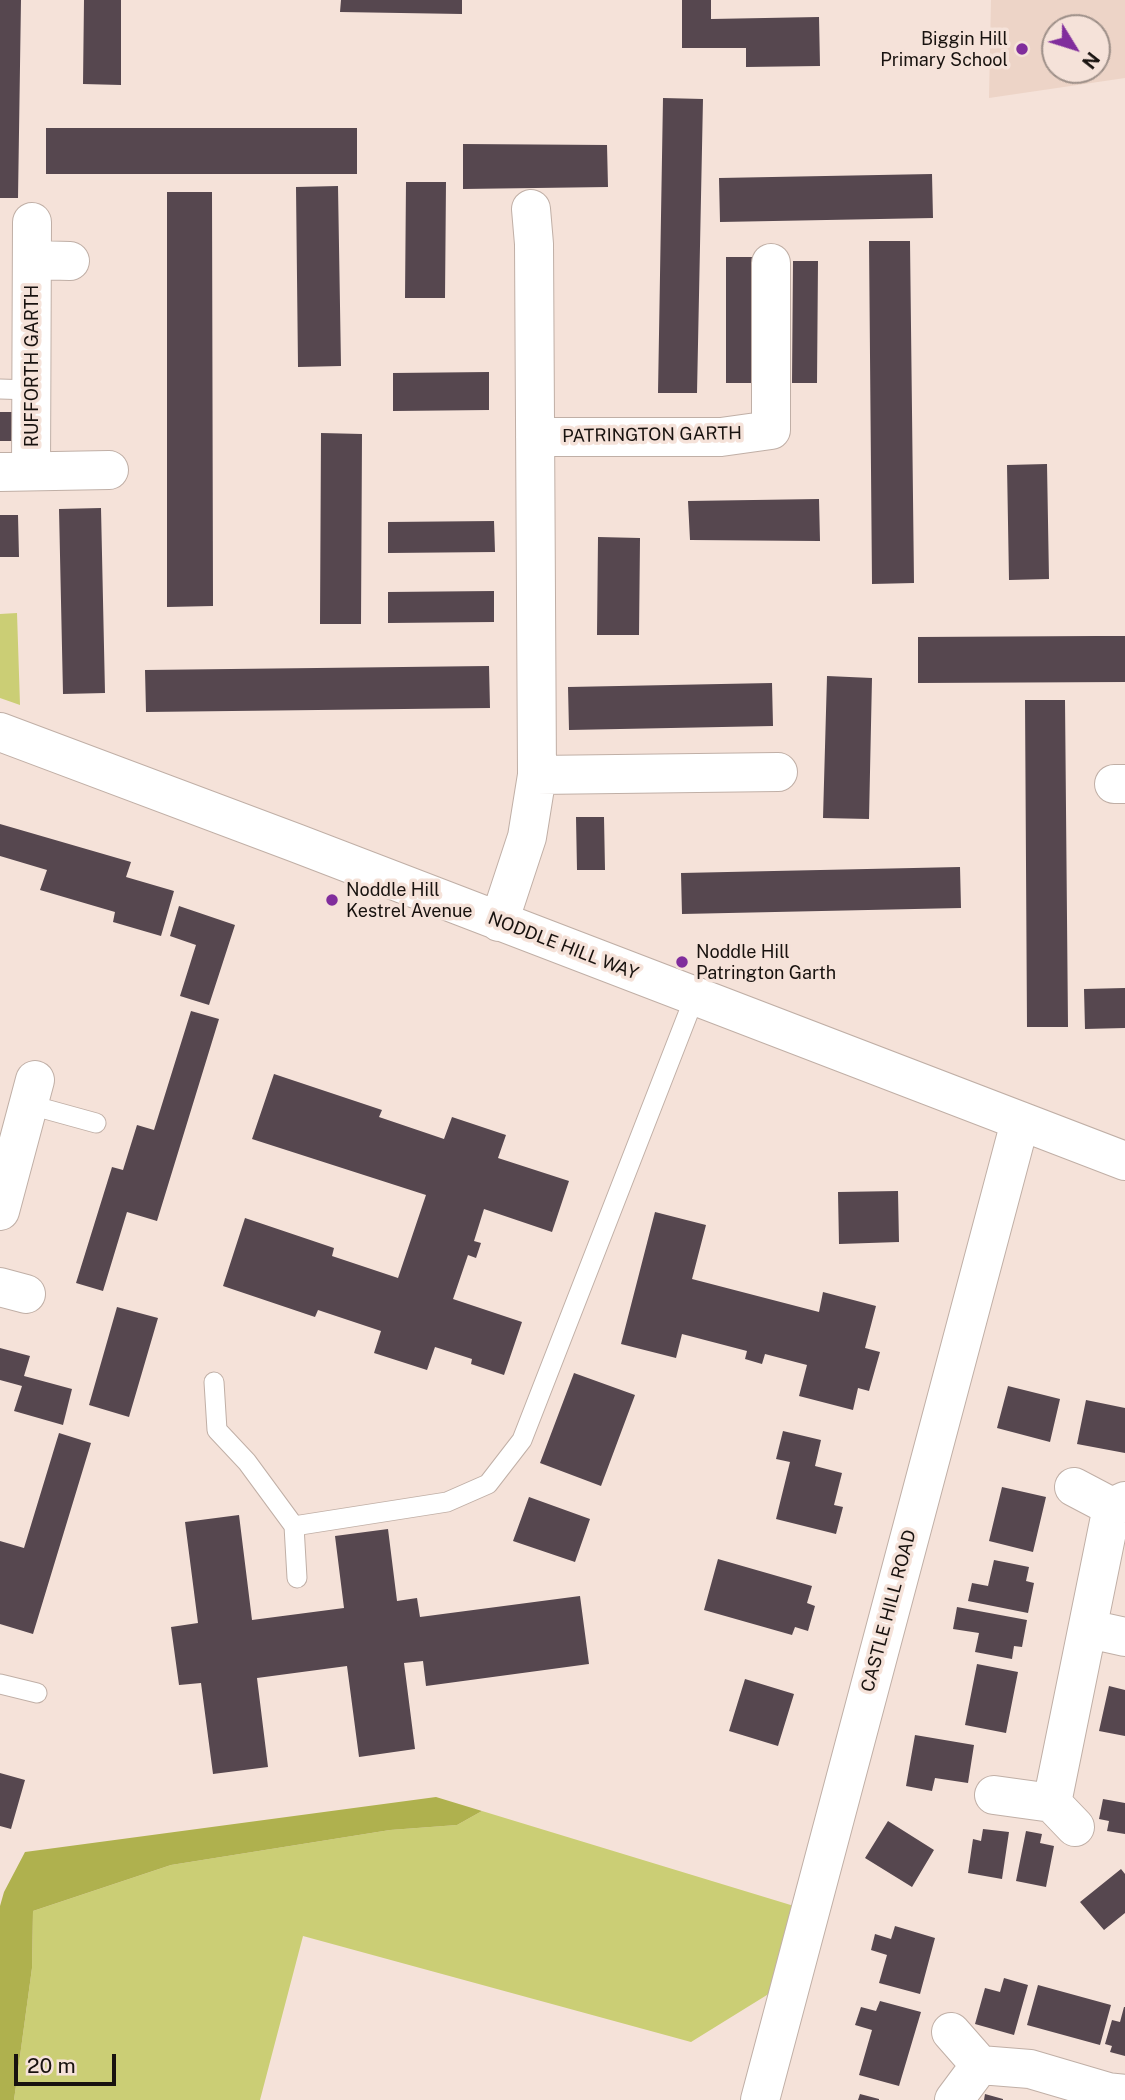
<!DOCTYPE html>
<html>
<head>
<meta charset="utf-8">
<style>
  body { margin:0 }
  #map { position:relative; width:1125px; height:2100px; overflow:hidden; background:#f5e2d9; font-family:"Public Sans",sans-serif }
  canvas { display:block }
  .north { position:absolute; left:1041px; top:14px; width:70px; height:70px; box-sizing:border-box; background:#f5e2d9; border:2px solid #9d8f88; border-radius:50%; rotate:128deg; font-size:19px; font-weight:700; line-height:28px; text-align:center; color:#18120f }
  .north::after { content:''; display:block; margin:auto; width:24px; height:32px; background:#802d9c; clip-path:polygon(50% 0,100% 100%,50% 72%,0 100%) }
  .scale { position:absolute; left:14px; top:2054px; width:102px; height:32px; box-sizing:border-box; border:4px solid #18120f; border-top:0; padding-left:9px; font-size:21px; line-height:24px; white-space:nowrap; color:#18120f; -webkit-text-stroke:5px #f5e2d9; paint-order:stroke }
</style>
</head>
<body>
<div id="map">
<canvas width="1125" height="2100"></canvas>
<div class="north">N</div>
<div class="scale">20 m</div>
</div>
<script>
const context = document.querySelector('canvas').getContext('2d');
context.lineJoin = 'round';
function paint(path, color) { context.fillStyle = color; context.fill(path, 'evenodd'); }
function strokePath(path, color, width, dash) { context.strokeStyle = color; context.lineWidth = width; context.lineCap = dash ? 'butt' : 'round'; context.setLineDash(dash || []); context.stroke(path); }
function write(font, color, halo, rows, align = 'center') {
  context.font = font + ' "Public Sans",sans-serif'; context.lineWidth = 7; context.setLineDash([]); context.textBaseline = 'middle'; context.strokeStyle = halo; context.fillStyle = color; for (const [text, x, y, turn = 0] of rows) {
    context.save(); context.translate(x, y); context.rotate((+turn || 0) * Math.PI / 180); context.textAlign = isNaN(turn) ? turn : align; if (halo) context.strokeText(text, 0, 0); context.fillText(text, 0, 0); context.restore();
  }
}
const built = new Path2D(`
  M991,0H1125V78L989,98ZM1055,28H1097V70H1055Z`);
const green = new Path2D(`
  M17,613L20,705L0,698V614Z
  M482,1811L794,1906L775,1990L691,2042L303,1936L260,2100H14L32,1968L33,1911L171,1865L390,1830L457,1825Z`);
const forest = new Path2D(`
  M436,1797L482,1811L457,1825L390,1830L171,1865L33,1911L32,1968L14,2100H0V1906L4,1892L25,1852Z`);
const building = new Path2D(`
  M0,0H21L18,198H0Z
  M84,0H121V85L83,84Z
  M341,0H462V14L340,12Z
  M682,0H711V19L819,17L820,66L746,67V48H682Z
  M663,98L703,99L697,393H658Z
  M46,128H357V174H46Z
  M463,144L607,145L608,187L463,189Z
  M932,174L933,218L720,222L719,178Z
  M406,182H446L445,298H405Z
  M338,186L341,366L298,367L296,187Z
  M167,192H212L213,606L167,607Z
  M869,241H910L914,583L872,584Z
  M726,257H754V383H726Z
  M793,261H818L817,383H792Z
  M489,372V410L393,411V373Z
  M0,412H14V441H0Z
  M321,433L362,434L361,624H320Z
  M1047,464L1049,579L1009,580L1007,465Z
  M819,499L820,541L690,540L688,501Z
  M101,508L105,693L63,694L59,509Z
  M0,515H18L19,557H0Z
  M494,521L495,552L388,553V522Z
  M598,537L640,538L639,635H597Z
  M494,591V622L388,623V592Z
  M1096,636H1125V682L918,683V637Z
  M489,666L490,708L146,712L145,670Z
  M827,676L872,678L869,819L823,818Z
  M772,683L773,726L569,730L568,687Z
  M1025,700H1065L1068,1027H1027Z
  M576,817H604L605,870H577Z
  M0,824L131,862L126,877L174,891L161,936L113,922L115,912L40,890L47,870L0,856Z
  M960,867L961,908L682,914L681,873Z
  M179,906L235,925L209,1005L180,996L196,945L170,936Z
  M1125,988V1028L1085,1029L1084,989Z
  M191,1011L219,1019L157,1221L127,1212L103,1291L76,1283L112,1167L123,1170L137,1125L154,1130Z
  M274,1074L382,1110L379,1117L444,1139L452,1117L506,1135L498,1158L569,1181L552,1232L484,1209L474,1241L481,1243L476,1258L468,1255L453,1299L522,1322L504,1375L471,1364L472,1359L435,1347L427,1370L374,1353L381,1331L318,1310L315,1317L223,1286L245,1218L334,1248L332,1256L398,1278L426,1195L252,1139Z
  M898,1191L899,1242L839,1244L838,1192Z
  M655,1212L706,1225L692,1279L819,1312L823,1292L876,1306L865,1348L880,1352L869,1391L858,1388L853,1410L799,1396L807,1365L765,1354L762,1364L745,1359L747,1351L682,1334L676,1358L621,1344Z
  M117,1307L158,1318L129,1417L89,1405Z
  M0,1348L30,1356L24,1376L72,1389L63,1425L14,1411L22,1386L0,1380Z
  M574,1373L635,1395L601,1486L540,1463Z
  M1008,1386L1060,1399L1050,1442L997,1428Z
  M1086,1400L1125,1408V1453L1077,1444Z
  M783,1431L821,1440L815,1466L842,1473L834,1505L843,1507L836,1534L776,1519L790,1462L776,1459Z
  M59,1433L91,1443L33,1634L0,1624V1541L24,1548Z
  M1002,1487L1046,1497L1033,1552L989,1541Z
  M529,1497L590,1519L575,1562L513,1541Z
  M239,1515L252,1620L344,1608L335,1536L388,1529L397,1601L417,1598L420,1617L580,1596L589,1664L426,1686L423,1661L404,1663L415,1749L359,1757L347,1666L257,1678L268,1767L213,1774L201,1683L179,1685L171,1627L198,1623L185,1522Z
  M718,1559L812,1586L807,1603L815,1606L808,1631L795,1627L792,1635L704,1610Z
  M994,1560L1029,1567L1026,1581L1034,1583L1028,1613L968,1601L972,1583L988,1586Z
  M957,1607L1027,1620L1022,1647L1014,1646L1012,1659L975,1652L979,1633L953,1629Z
  M977,1664L1018,1672L1006,1733L965,1725Z
  M745,1679L794,1694L778,1746L729,1731Z
  M1109,1686L1125,1690V1736L1099,1731Z
  M915,1735L974,1745L968,1783L935,1778L932,1791L906,1786Z
  M0,1773L25,1780L11,1829L0,1826Z
  M1103,1799L1125,1803V1834L1107,1831L1109,1821L1099,1819Z
  M888,1821L934,1850L912,1887L865,1858Z
  M983,1829L1009,1832L1002,1879L968,1873L973,1839L981,1841Z
  M1026,1831L1042,1834L1040,1843L1054,1846L1046,1887L1016,1881Z
  M1121,1869L1125,1874V1913L1104,1930L1080,1902Z
  M895,1926L935,1938L920,1994L879,1983L887,1955L871,1950L875,1934L891,1939Z
  M1004,1978L1028,1985L1014,2035L975,2024L985,1988L1000,1992Z
  M1038,1985L1111,2005L1100,2045L1027,2025Z
  M880,2001L921,2012L899,2086L859,2075L872,2030L855,2025L861,2007L876,2011Z
  M1124,2007H1125V2056L1110,2052L1112,2046L1105,2044L1112,2020L1120,2022Z
  M860,2094L879,2099V2100H858Z
  M985,2094L1003,2099V2100H984Z`);
const lane = new Path2D(`
  M0,389L31,390
  M27,1104L96,1123
  M214,1382L217,1430L247,1462L294,1526L297,1578
  M294,1526L447,1502L488,1484L522,1440L695,996
  M0,1684L37,1693`);
const street = new Path2D(`
  M32,260L70,261
  M535,437H721L771,430V263
  M31,471L32,222
  M0,472L109,470
  M0,732L296,843L1125,1161
  M537,775L778,772
  M1114,784H1125
  M499,922L527,837L537,775L534,244L531,209
  M0,1211L35,1080
  M0,1287L26,1294
  M1074,1487L1112,1507L1125,1501
  M1089,1629L1125,1637
  M994,1795L1052,1803L1075,1827
  M1052,1803L1112,1507
  M951,2032L980,2065L954,2100
  M980,2065L1030,2069L1108,2092L1125,2094
  M760,2100L1020,1122`);
const markers = [
  [1022,49,7,"#802d9c"],
  [332,900,7,"#802d9c"],
  [682,962,7,"#802d9c"]
];
const poiNames = [
  ["Biggin Hill",1008,39,"right"],
  ["Primary School",1008,60,"right"],
  ["Noddle Hill",346,890],
  ["Kestrel Avenue",346,911],
  ["Noddle Hill",696,952],
  ["Patrington Garth",696,973]
];
const streetNames = [
  ["RUFFORTH GARTH",32,366,-90],
  ["PATRINGTON GARTH",652,435,-1],
  ["NODDLE HILL WAY",563,946,21],
  ["CASTLE HILL ROAD",889,1611,-75]
];
paint(built, '#edd4c7');
paint(green, '#cbce75');
paint(forest, '#afb14e');
paint(building, '#56474f');
strokePath(lane, '#c0afa6', 21);
strokePath(street, '#c0afa6', 40);
strokePath(lane, '#fff', 19);
strokePath(street, '#fff', 38);
for (const [x, y, r, color] of markers) { const dot = new Path2D(); dot.arc(x, y, r, 0, 2 * Math.PI); context.fillStyle = color; context.fill(dot); strokePath(dot, '#f5e2d9', 2.5); }
write('18px', '#18120f', '#f5e2d9', poiNames, 'left');
write('18px', '#18120f', '#f5e2d9', streetNames);
</script>
</body>
</html>
